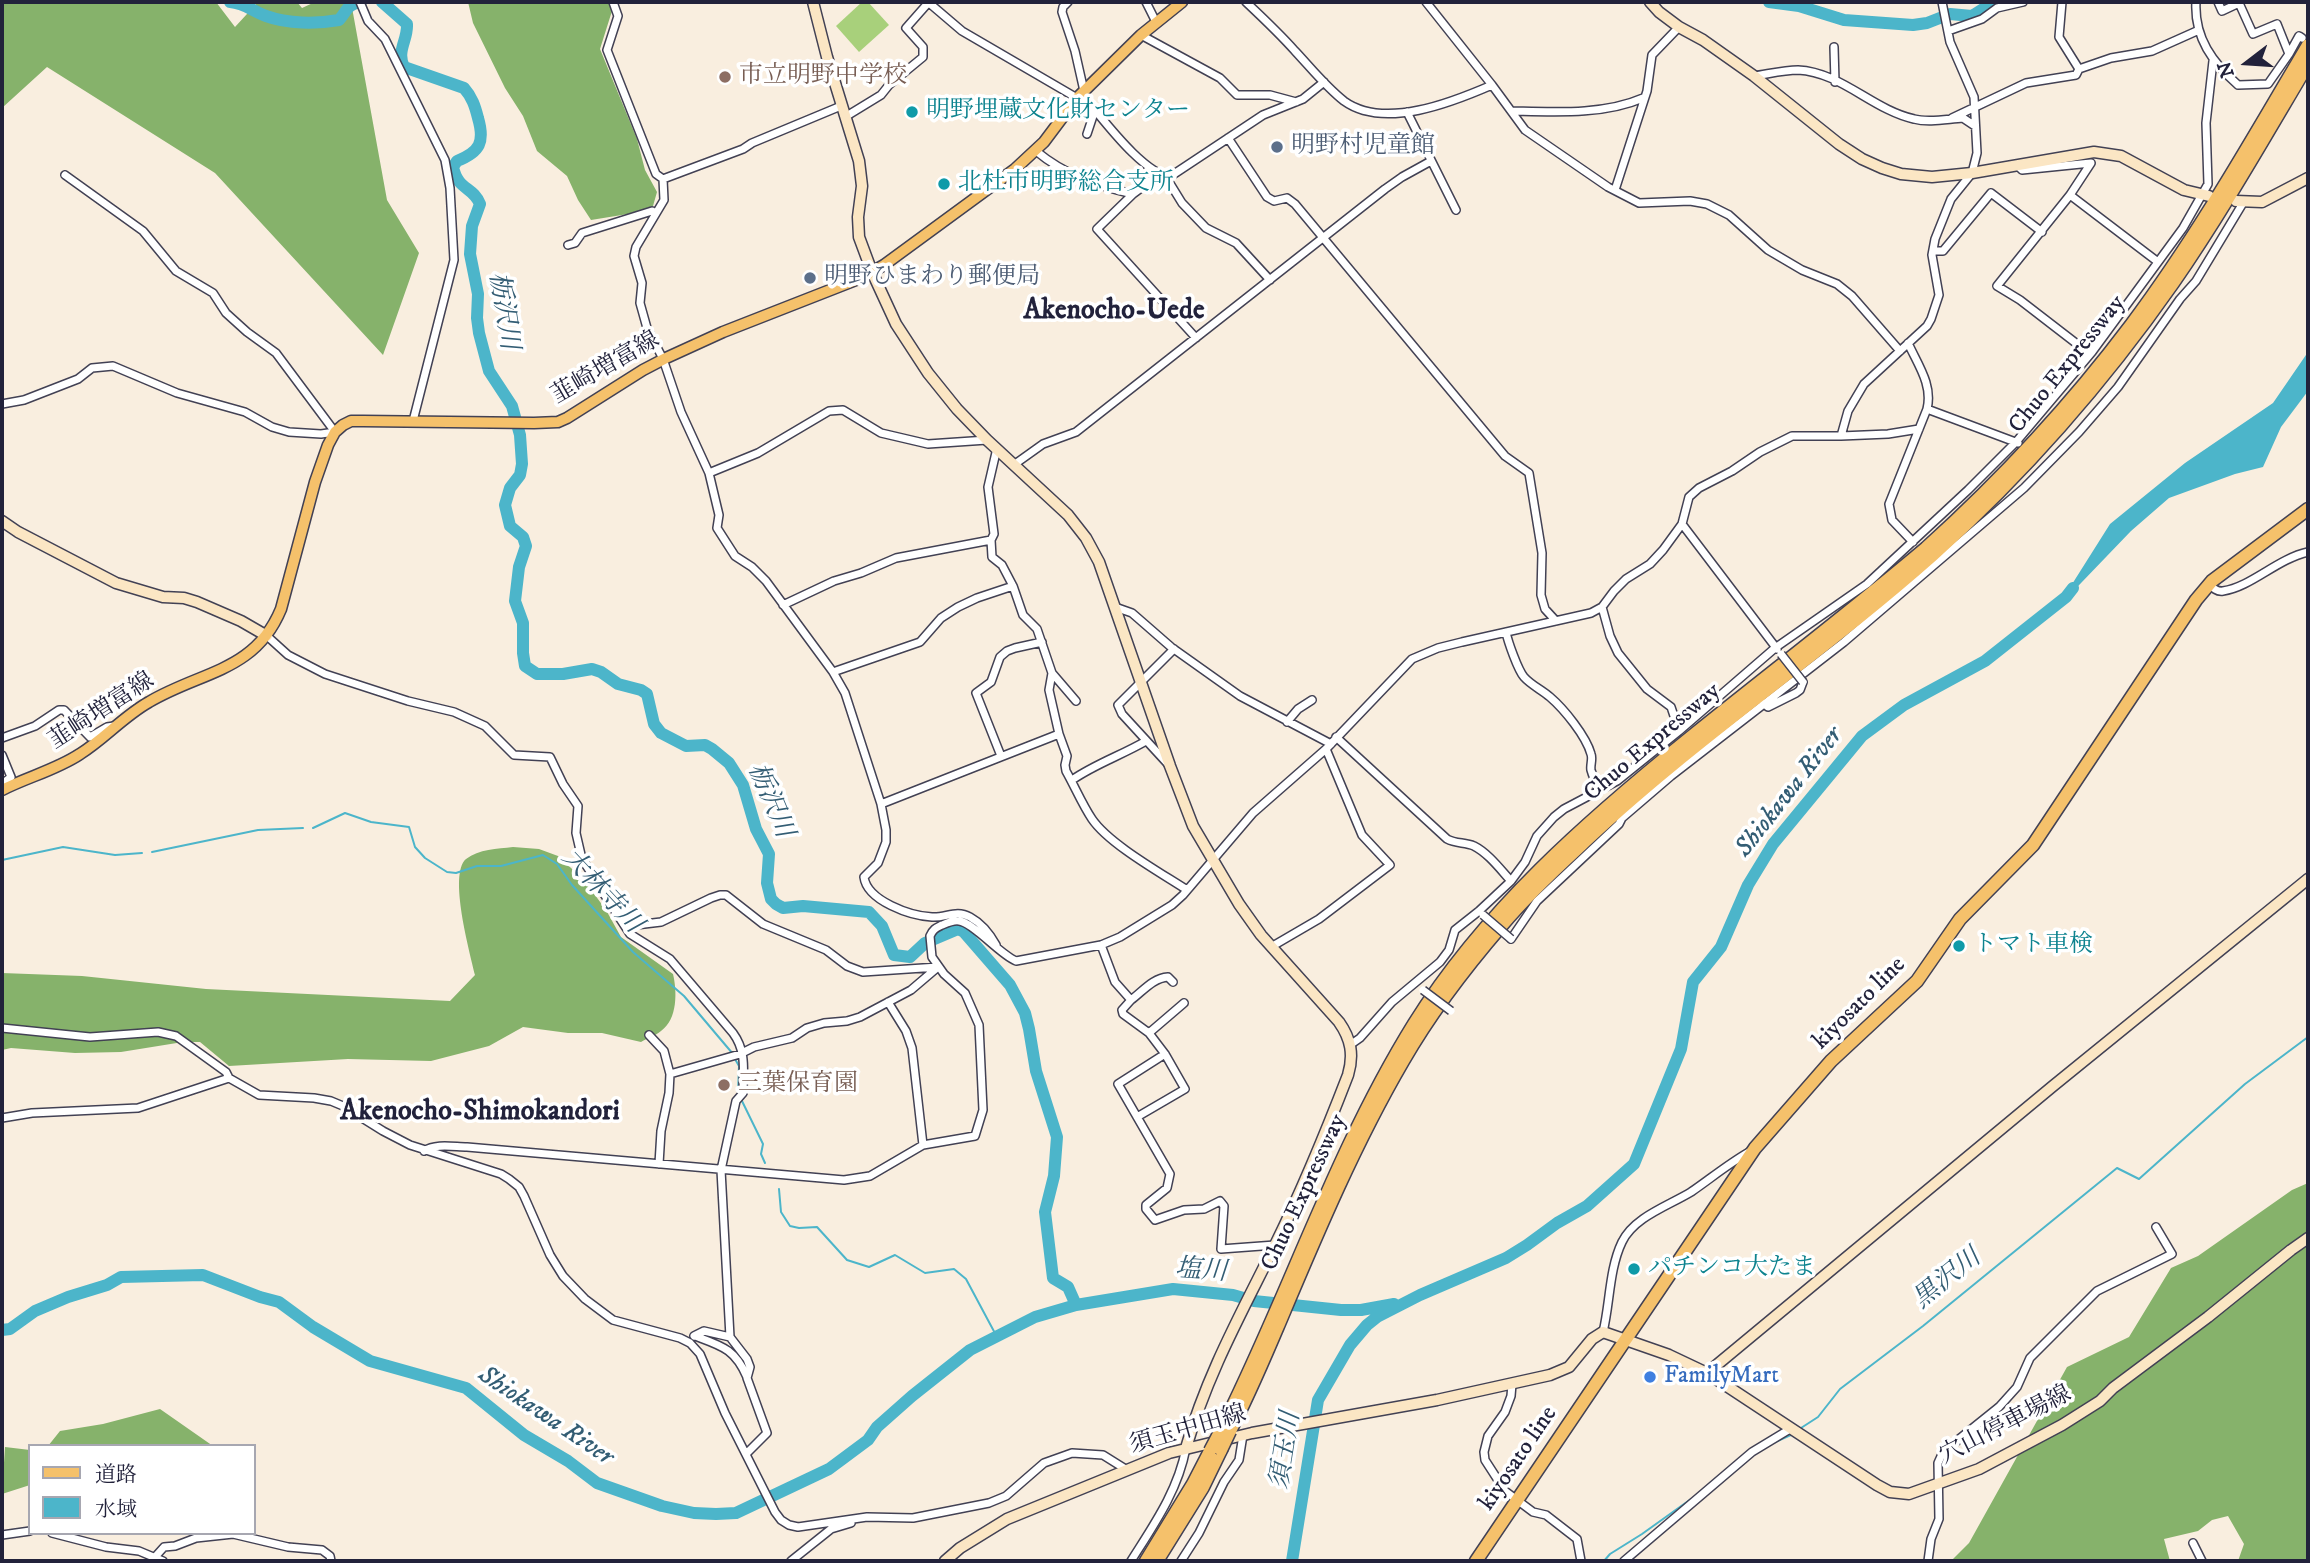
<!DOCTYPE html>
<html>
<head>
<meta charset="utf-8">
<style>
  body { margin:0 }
  #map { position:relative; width:2310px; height:1563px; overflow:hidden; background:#f9eedf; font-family:"IM FELL DW Pica","Noto Serif JP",serif }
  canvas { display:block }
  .frame { position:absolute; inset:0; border:4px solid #22223b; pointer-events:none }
  .legend { position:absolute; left:28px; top:1444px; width:228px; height:91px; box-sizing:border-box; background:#fff; border:2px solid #a7a7b1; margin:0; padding:9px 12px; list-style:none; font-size:21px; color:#22223b }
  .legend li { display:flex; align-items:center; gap:14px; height:35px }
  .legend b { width:35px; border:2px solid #a7a7b1 }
  .north { position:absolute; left:2212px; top:28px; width:70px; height:70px; -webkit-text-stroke:5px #fff; paint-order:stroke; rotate:253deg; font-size:19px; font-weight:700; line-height:28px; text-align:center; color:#22223b }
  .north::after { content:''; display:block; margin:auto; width:24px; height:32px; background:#22223b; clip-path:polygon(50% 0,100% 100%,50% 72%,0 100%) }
</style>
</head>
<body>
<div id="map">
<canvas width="2310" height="1563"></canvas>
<div class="frame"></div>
<ul class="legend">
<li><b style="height:9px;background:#f5c16b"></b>道路</li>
<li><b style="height:19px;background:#4cb5ca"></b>水域</li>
</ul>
<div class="north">N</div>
</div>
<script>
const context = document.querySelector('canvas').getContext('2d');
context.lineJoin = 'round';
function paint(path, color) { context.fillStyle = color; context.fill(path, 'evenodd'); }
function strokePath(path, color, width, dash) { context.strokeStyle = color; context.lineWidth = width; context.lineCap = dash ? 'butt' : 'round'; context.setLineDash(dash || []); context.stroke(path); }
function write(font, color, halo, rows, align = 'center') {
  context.font = font + ' "IM FELL DW Pica","Noto Serif JP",serif'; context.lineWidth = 7; context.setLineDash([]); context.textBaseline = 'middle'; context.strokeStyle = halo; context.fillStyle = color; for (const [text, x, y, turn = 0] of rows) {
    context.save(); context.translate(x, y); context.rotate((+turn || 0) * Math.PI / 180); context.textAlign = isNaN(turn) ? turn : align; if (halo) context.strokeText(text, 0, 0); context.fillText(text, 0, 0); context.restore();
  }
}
const green = new Path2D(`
  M862,2H868L889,25L859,52L836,26Z`);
const forest = new Path2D(`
  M2,2H216L235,27L258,2H297L302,8L315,2H351L387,200L419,253L383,355L215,173L47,67L2,108Z
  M468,2H608L612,11L600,49L637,139L645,170L657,192L653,206L628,214L591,220L578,200L567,176L537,151L523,116L505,88L473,23Z
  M513,847L539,849L558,856L584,880L606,910L621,937L673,974C677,991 678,1019 661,1031C655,1036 648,1038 641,1042L602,1033H568L523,1027L489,1046L431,1061L348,1059L229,1066L200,1042H183L121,1052L75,1053L11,1048L2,1050V973L82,976L206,989L450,1001L475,975C470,953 448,874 466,859C479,849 497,849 513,847Z
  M2308,1183V1561H2238L2244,1544L2228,1516L2212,1520L2198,1531L2164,1539L2170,1561H1951L1969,1543L2067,1367L2129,1337L2171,1268L2198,1256L2292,1190Z
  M160,1409L213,1446H48L60,1431L103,1424Z
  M5,1447L30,1450V1485L2,1494Z`);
const water = new Path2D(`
  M2308,352V391L2281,427L2263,467L2235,474L2169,498L2131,531L2057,608L2110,524L2185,463L2273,403Z`);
const stream = new Path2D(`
  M313,828L345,813L371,822L409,827L415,847L425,858L447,872L456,873L477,866H501L543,855L557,864L572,885L633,952L684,996L733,1054
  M152,852L258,830L303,828
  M2,860L63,847L115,855L142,853
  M735,1059L739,1066L738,1094
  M741,1099L763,1144L761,1154L765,1163
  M779,1189L781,1212L790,1226L799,1228L817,1227L847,1260L869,1267L895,1255L925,1273L954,1269L966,1279L997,1337
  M1801,1428L1818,1417L1840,1389L1923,1326L2117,1168L2139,1179L2245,1084L2308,1037
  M1773,1443L1793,1434
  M1604,1561L1610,1554L1642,1534L1691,1499`);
const river = new Path2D(`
  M230,2C245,3 252,11 266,16C288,24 316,24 339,20C347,11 347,4 361,2
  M382,2L407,24C408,40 396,51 404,67L464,88C472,97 475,106 478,118C485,142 480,152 457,161L453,167C458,191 473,186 480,204L472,226L470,254L478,294L477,318L479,333L489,371L512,406L520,435L522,464L520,475L510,488L505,505L510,526L523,537L526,546L519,567L515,601L523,623V653L525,666L537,674H563L592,669L601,672L618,684L641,690L647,694L654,724L661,733L686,746L705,745L712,749L729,763L743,785L756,829L769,854L767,883L771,899L776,904L783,908L803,906L869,912L882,926L894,955L910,957L925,943L958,929L964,932L1010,985L1025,1013L1029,1029L1036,1071L1057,1137L1054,1176L1045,1212L1053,1278L1068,1287L1076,1305
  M1769,2L1799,6L1844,20L1913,25L1927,23L1950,14L1972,16L1994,2
  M2,1330L10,1329L35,1311L68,1297L107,1285L121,1277L203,1275L260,1297L279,1302L313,1327L370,1361L466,1388L524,1435L568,1461L597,1483L662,1506L694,1513L716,1514L736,1513L829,1469L868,1440L877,1427L912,1396L970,1350L1035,1317L1076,1305L1173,1289L1233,1295L1254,1301L1341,1310H1361L1394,1304
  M1292,1561L1318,1400L1350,1345L1367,1325L1377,1317L1420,1295L1506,1258L1527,1245L1557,1223L1587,1206L1634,1164L1681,1049L1693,982L1721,947L1748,885L1773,844L1862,736L1904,705L1985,661L2066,597L2073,588`);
const street = new Path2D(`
  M360,2L368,21L385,39L445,160L450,188L454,260L413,421
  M613,2L618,16L607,50L656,174L663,179L664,200L636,247L634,256L642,283L640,303L647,328L663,359L681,412L709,473L719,515L717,528L735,556L752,567L766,581L833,672L845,693L881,804L886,830V842L878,863L864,877C867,901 911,916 932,917C946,918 956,909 970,917C981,923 990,934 996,945
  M928,2L962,31L1077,98
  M1068,2L1063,7L1062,12L1075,51L1084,91
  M1146,2L1156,22
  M1246,2C1263,18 1280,34 1295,51C1311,68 1326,87 1344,101C1384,130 1453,102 1492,85
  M1426,2L1492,85L1525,130L1608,187L1639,203L1690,201L1707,204L1729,215L1768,250L1802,270L1837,284L1852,296L1900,351
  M2062,2L2059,37L2079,69
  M2196,2C2194,38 2213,63 2238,85L2268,84L2289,54
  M2218,2L2222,11L2239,3L2253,34L2277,24L2289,54L2299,36L2302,38
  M1948,31L1982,19L1997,8L2023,2
  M1141,35L1220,78L1237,95H1270L1296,102
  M1834,47L1835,82
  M1754,76C1768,74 1784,70 1798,70C1841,72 1873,110 1914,119C1929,123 1947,119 1963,118L1975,126
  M1512,111C1555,112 1604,115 1643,98
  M1407,112L1456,210
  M845,117L881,95L889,85L923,57V47L906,28L929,2
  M1952,118L2026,83L2076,75L2079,69L2111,58L2152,51L2199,30
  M1087,134L1095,110C1109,127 1148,177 1171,176L1263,115L1303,99L1324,82
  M1228,138L1267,197L1274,201L1287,198L1295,204L1505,456L1529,473L1542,553L1541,595L1545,609L1556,621
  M1036,151C1065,175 1097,186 1133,194L1160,174
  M2018,166L2022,170L2091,163L2070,195L1997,286L2020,300L2090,354
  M1166,177L1182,203L1206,228L1236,243L1270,280
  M663,179L743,149L752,143L841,106
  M1615,190L1647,91L1652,55L1679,27
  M1133,194L1097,229L1196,338
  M2070,195L2158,262
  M568,245L575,243L582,233L652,211L656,213
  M1933,251H1943L1991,193L2042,232
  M1908,343C1918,365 1933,385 1927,409L2018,443
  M2,404L24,400L78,379L92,368L113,366L177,393L245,412L272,427L289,432L321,434L335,432L276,353L247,332L226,313L213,293L176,271L143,231L65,175
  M1841,436L1888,434L1919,429
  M997,448L988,487L994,534L991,540L992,557L1002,565L1013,586L1023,615L1037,629L1052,673L1076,701
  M1015,464L1043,444L1076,432L1385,189L1402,177L1431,161
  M709,473L758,453L829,411L843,410L881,433L928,444L987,440
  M1682,524L1777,649
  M1913,542L1892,520L1889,504L1927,409
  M2209,584C2213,588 2217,592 2223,591C2251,587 2277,559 2308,552
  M783,605L834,581L861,573L896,558L991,540
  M1115,607L1132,613L1171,647L1240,696L1331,744
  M1602,607L1610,636L1618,653L1647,689L1671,707L1679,731
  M1506,632C1508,642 1518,670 1524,677C1531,685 1542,690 1550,697C1564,709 1586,736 1591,754C1593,759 1590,765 1591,770C1593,778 1597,783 1598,791
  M267,636L288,655L325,674L408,701L454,712L485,726L514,755L550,757L563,784L578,806L576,833L582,859L599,885L636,925L661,922L711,898L720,895H726L763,924L826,950L847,966L863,972L938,967
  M833,672L920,642L941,618L958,607L977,598L1013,586
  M1052,673L1049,690L1059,734L1067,756L1065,765L1066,771C1075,787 1082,804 1092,819C1109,844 1161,873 1187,890
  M1763,703L1768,707L1796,693L1800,690L1803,682
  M1287,722L1298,709L1312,700
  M1336,737L1447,839C1456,844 1465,842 1474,846C1488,853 1500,869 1511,881
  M2,738L35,726L59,710H64L90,737L107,727L114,726
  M2,755L11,777L2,784
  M1001,756L976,693L991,682L1000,657L1007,651L1015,648L1042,642
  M1167,763L1122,714L1118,705L1174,649
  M1072,780C1095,764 1122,755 1146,741
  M881,804L1059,734
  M604,894L630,934L670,959L733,1033C747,1052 743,1071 743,1093L736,1101L721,1170L730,1337L747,1359L750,1367L747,1378L767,1433L746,1454
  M1511,939L1537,901L1619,824L1622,818L1671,776L1844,642L2024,488L2079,432L2118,387L2180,299L2196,281L2243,203
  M1101,945L1115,982L1131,1000L1122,1010L1123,1014L1149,1033L1165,1054L1185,1089L1137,1117
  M1271,947L1319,919L1390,865L1362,835L1326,749
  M1131,1000C1143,991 1153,978 1168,977L1173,982
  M888,1002L906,1031L912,1048L923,1145
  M2,1028L90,1037L158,1032L176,1036L226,1072L229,1078L259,1095L314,1098L331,1101L343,1106L383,1131L410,1145L501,1174L509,1179L519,1187L524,1196L550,1255L563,1276L585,1299L613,1320L680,1338L690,1343L700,1354L725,1413L775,1512L781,1520L789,1525L798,1527L867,1517L913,1518L989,1503L1006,1496L1044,1463L1072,1453L1103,1455L1127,1470
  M1149,1033L1184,1003
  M649,1035L664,1051L670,1074L669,1093L661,1131L659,1164
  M1350,1045L1360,1038L1392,1002L1440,962L1449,950L1455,930L1479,911L1511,881L1525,862L1537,836L1554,817L1564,809L1617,781L1679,731L1775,648L1867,584L1968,490L2016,442L2092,352L2183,228L2208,184L2206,123L2213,61
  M1165,1054L1118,1084L1170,1174L1167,1188L1146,1205V1209L1155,1220L1184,1210L1204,1209L1220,1201L1224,1206L1221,1249L1275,1245
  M670,1074L740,1054L754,1047L792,1038L807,1028L824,1023L847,1021L860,1017L911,990L938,967
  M2,1118L32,1113L138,1108L229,1078
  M424,1151C436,1143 454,1147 467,1147L844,1180L870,1176L923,1145L975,1136L983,1110L979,1025L965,993L944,974L932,957L930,936C933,929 936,928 942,925C947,923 954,920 959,921C973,922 999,954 1016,961L1101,945L1120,937L1172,905L1183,895L1253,813L1326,749L1412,659L1438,648L1462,642L1591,613L1602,607L1614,591L1626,579L1650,564L1663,550L1682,524L1689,497L1699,488L1732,471L1760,452L1792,436H1841L1848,411L1864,384L1927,326L1931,319L1939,295L1932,255L1935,239L1951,199L1972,173L1977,153L1974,97L1950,42L1942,2
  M1603,1332C1610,1304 1609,1269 1622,1242C1634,1217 1668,1206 1691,1192C1710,1179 1728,1164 1749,1152
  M694,1336L704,1331L730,1337
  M695,1336C722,1346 735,1349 747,1377
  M1512,1384L1511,1396L1505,1412L1488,1436L1484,1452L1485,1460L1505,1491L1533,1512L1546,1515L1577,1539L1581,1561
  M52,1533L106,1547L139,1551L163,1561
  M2,1535L30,1531
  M2193,1543L2202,1561
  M155,1557L164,1547L175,1546L196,1538L233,1534L288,1547L322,1550L330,1556L331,1561
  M791,1561L831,1529L851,1523
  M1131,1561C1153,1526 1178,1491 1186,1448
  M1181,1561L1199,1533L1224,1482L1239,1460L1243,1435
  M1624,1561L1752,1452L1790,1429
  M1928,1561L1931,1539L1939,1519L1938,1463L1943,1452L1999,1407L2017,1387L2030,1358L2097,1291L2172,1254L2156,1227`);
const secondary = new Path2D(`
  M813,2L827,57L859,161L862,186L858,217L859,237L872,272L896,324L928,373L957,409L987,440L1068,515L1086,538L1099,562L1170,766L1193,826L1239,904L1261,935L1339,1022C1351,1039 1354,1055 1348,1075C1326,1132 1303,1188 1276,1243C1242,1312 1207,1374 1186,1448
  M1650,2L1659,12L1679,27L1703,40L1754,76L1839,144L1862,159L1882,168L1901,174L1932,177L1972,173L2094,152L2121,156L2184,190L2209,196
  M2236,201L2262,202L2308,178
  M2,521L18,532L116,583L163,597L184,598L197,602L241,621L267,636
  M1707,1373L2053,1086L2308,879
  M945,1561L960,1548L1007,1519L1169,1453L1252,1433L1437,1400L1550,1375L1569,1367L1592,1339L1603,1332L1669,1355L1707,1373L1877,1485L1890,1492L1909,1494L1979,1469L2062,1425L2100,1401L2113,1388L2208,1317L2291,1250L2308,1238`);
const primary = new Path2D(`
  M2,790C27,777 56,770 80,754C104,739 124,716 149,702C201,671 255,672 281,609L315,482L328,445L335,432L343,425L351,421H363L534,423L558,422L567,418L643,370L666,358L723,332L861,278L884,265L1015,169L1044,142L1077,98L1141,35L1182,2`);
const highway = new Path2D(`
  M1230,1431C1248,1397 1263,1361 1278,1326C1316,1236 1354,1145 1403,1061C1431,1012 1465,968 1502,925C1525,898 1551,873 1577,849C1688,743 1818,657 1933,555C2023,474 2103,383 2173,283C2222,212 2264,138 2308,64
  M1220,1432C1288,1298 1334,1153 1414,1024C1484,911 1588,820 1691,737C1769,674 1849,613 1926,548C2001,480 2070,406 2131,325C2197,237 2252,140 2308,45
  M1146,1561L1193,1484L1210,1451
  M1157,1561L1203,1487L1221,1450
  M1476,1561L1755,1148L1831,1061L1917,981L1960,919L2033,845L2196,600L2212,581L2308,509`);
const streetBridge = new Path2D(`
  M1781,654L1803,682
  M1483,915L1511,939
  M1423,990L1451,1011`);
const highwayBridge = new Path2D(`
  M1221,1450L1230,1431
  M1210,1451L1220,1432`);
const markers = [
  [725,77,7,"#8d6e63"],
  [912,112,7,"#0f9aa8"],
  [1277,147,7,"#5c6f8a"],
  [944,184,7,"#0f9aa8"],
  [810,278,7,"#5c6f8a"],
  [1959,946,7,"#0f9aa8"],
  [724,1085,7,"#8d6e63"],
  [1634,1269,7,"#0f9aa8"],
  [1650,1377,7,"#3f7fe0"]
];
const educationNames = [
  ["市立明野中学校",739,77],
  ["三葉保育園",738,1085]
];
const cultureNames = [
  ["明野埋蔵文化財センター",926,112],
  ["北杜市明野総合支所",958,184],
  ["トマト車検",1973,946],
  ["パチンコ大たま",1648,1269]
];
const serviceNames = [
  ["明野村児童館",1291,147],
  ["明野ひまわり郵便局",824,278]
];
const streetNames = [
  ["Chuo Expressway",2068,365,-51],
  ["韮崎増富線",606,369,-30],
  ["韮崎増富線",102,712,-33],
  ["Chuo Expressway",1653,743,-40],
  ["kiyosato line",1860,1004,-45],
  ["Chuo Expressway",1305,1193,-65],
  ["穴山停車場線",2006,1426,-27],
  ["須玉中田線",1188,1431,-16],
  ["kiyosato line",1519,1459,-56]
];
const shopNames = [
  ["FamilyMart",1664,1377]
];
const waterNames = [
  ["栃沢川",502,311,81],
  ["Shiokawa River",1790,793,-52],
  ["栃沢川",769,801,67],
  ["大林寺川",601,892,47],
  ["塩川",1201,1272,4],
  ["黒沢川",1948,1280,-39],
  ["Shiokawa River",545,1417,34],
  ["須玉川",1287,1451,-81]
];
const quarterNames = [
  ["Akenocho-Uede",1114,312],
  ["Akenocho-Shimokandori",480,1113]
];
paint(green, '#a8d07b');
paint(forest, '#86b26b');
paint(water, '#4cb5ca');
strokePath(stream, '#4cb5ca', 2);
strokePath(river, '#4cb5ca', 12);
strokePath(street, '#424154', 10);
strokePath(secondary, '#424154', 13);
strokePath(primary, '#424154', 13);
strokePath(highway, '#424154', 15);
strokePath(street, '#fff', 7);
strokePath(secondary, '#fbe6c4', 10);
strokePath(primary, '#f5c16b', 10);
strokePath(highway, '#f5c16b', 12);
strokePath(streetBridge, '#424154', 10, []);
strokePath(highwayBridge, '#424154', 15, []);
strokePath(streetBridge, '#fff', 7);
strokePath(highwayBridge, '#f5c16b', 12);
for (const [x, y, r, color] of markers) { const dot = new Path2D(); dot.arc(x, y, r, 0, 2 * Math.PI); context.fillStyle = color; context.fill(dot); strokePath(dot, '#fff', 2.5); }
write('24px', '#785e54', '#fff', educationNames, 'left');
write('24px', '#0d838f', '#fff', cultureNames, 'left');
write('24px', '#4e5e75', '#fff', serviceNames, 'left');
write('24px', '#22223b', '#fff', streetNames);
write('24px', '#366cbe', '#fff', shopNames, 'left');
write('italic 26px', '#335d74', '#fff', waterNames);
write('bold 28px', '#22223b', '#fff', quarterNames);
</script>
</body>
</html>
